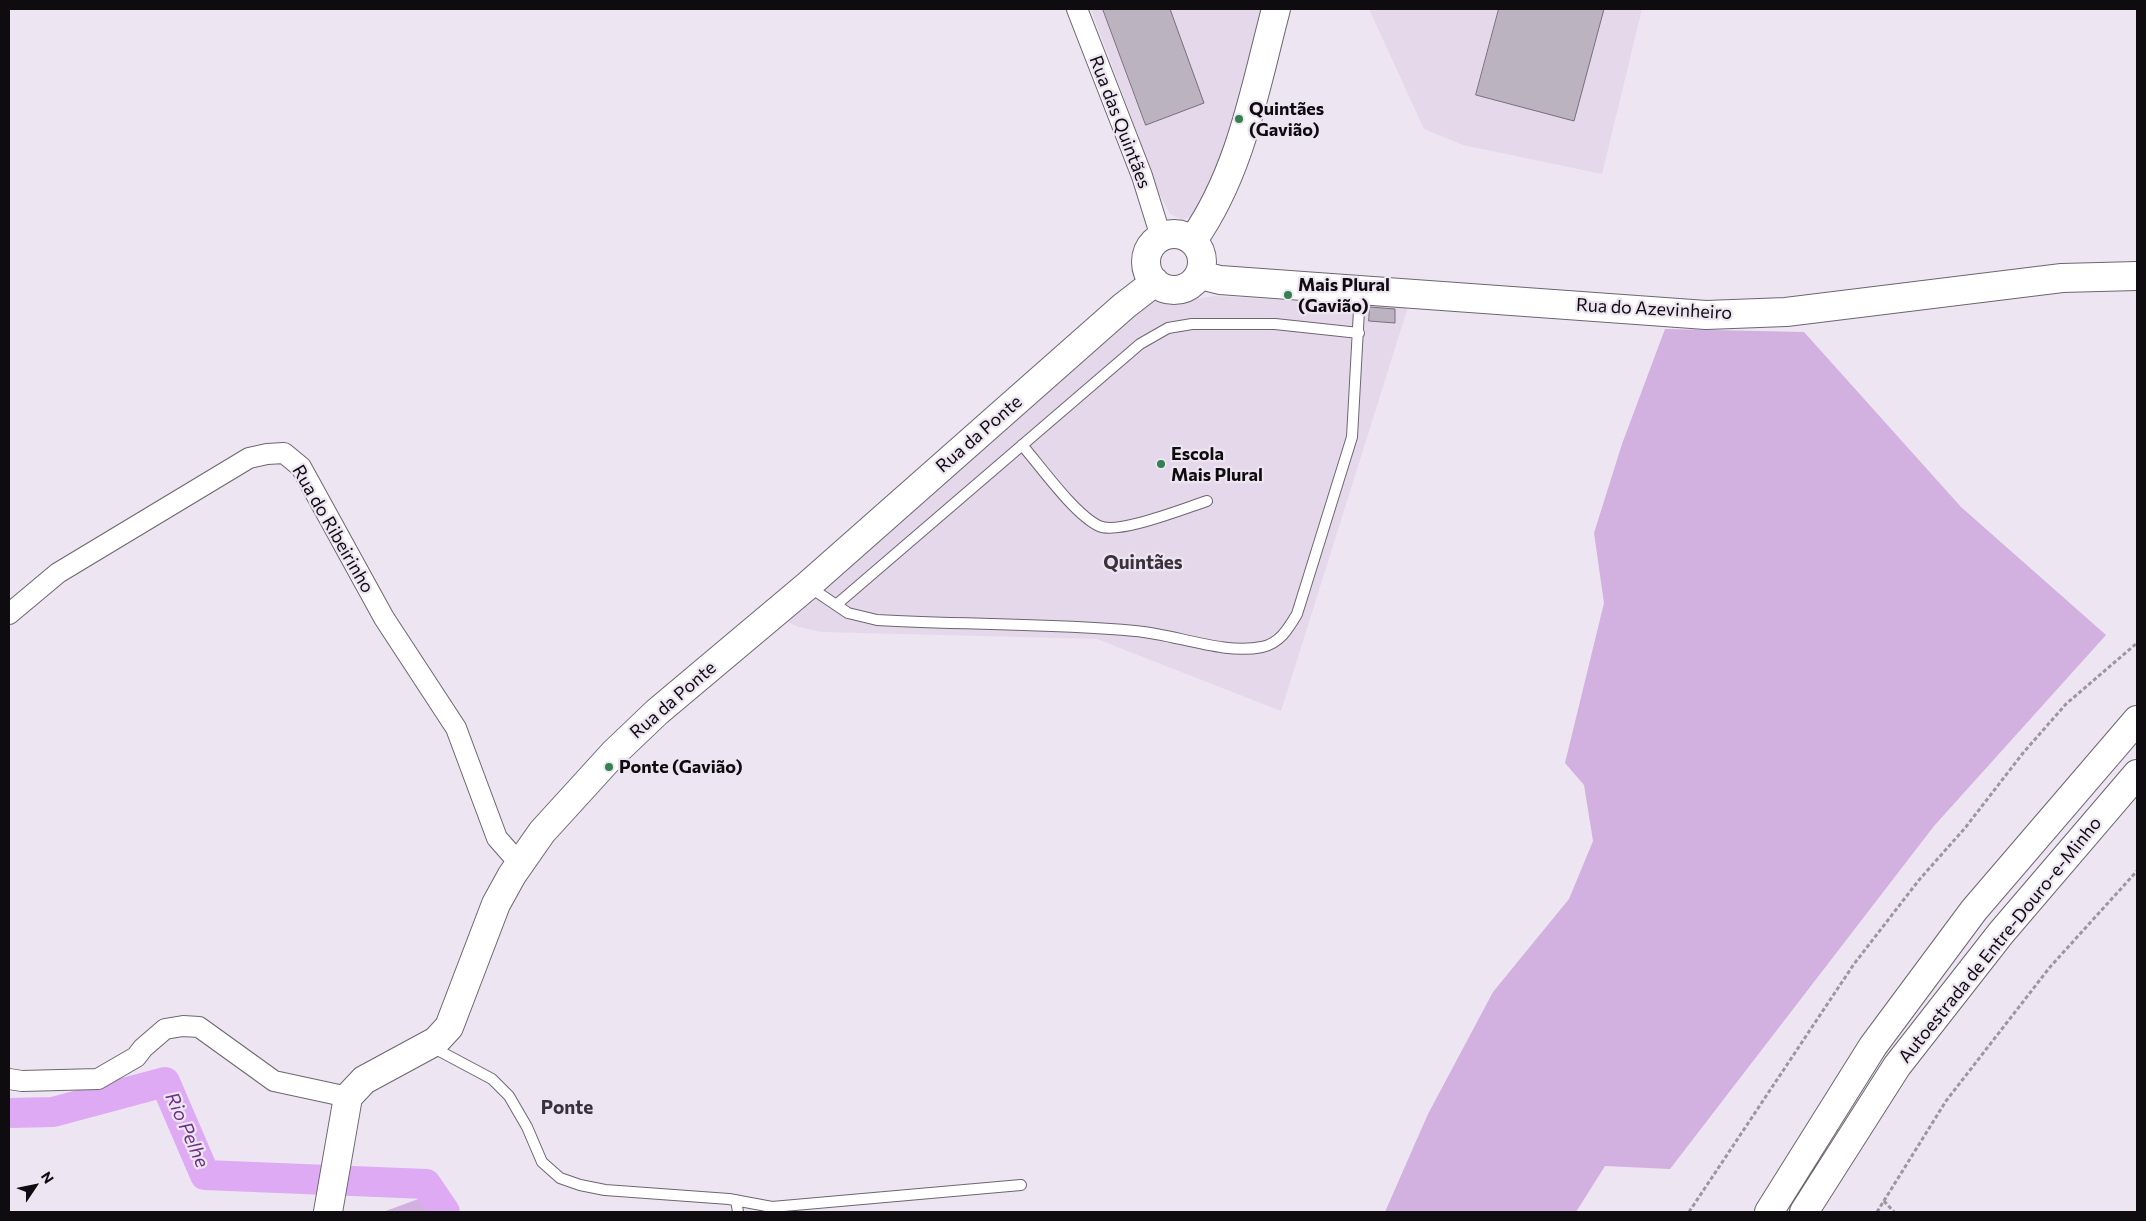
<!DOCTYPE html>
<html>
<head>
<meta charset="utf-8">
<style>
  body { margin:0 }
  #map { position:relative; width:2146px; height:1221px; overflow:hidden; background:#ede5f1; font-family:Commissioner,sans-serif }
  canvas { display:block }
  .frame { position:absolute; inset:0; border:10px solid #0f0c10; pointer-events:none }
  .north { position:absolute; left:10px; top:1161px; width:50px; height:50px; -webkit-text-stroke:4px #ede5f1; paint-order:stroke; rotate:56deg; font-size:14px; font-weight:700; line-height:20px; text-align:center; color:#0f0c10 }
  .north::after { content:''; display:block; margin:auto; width:18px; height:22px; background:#0f0c10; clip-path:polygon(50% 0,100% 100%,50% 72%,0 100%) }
</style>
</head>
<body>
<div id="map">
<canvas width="2146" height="1221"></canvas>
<div class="frame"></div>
<div class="north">N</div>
</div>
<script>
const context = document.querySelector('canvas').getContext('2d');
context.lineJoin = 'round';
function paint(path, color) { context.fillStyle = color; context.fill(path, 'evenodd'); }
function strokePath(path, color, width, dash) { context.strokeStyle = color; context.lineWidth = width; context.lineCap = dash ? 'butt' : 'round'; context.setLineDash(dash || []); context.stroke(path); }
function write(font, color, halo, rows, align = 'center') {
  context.font = font + ' Commissioner,sans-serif'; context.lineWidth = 4.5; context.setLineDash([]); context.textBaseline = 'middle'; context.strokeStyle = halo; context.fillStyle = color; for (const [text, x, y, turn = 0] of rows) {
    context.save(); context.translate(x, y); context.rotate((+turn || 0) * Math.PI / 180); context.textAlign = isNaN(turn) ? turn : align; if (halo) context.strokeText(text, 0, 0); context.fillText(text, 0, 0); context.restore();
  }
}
const built = new Path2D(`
  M1091,9H1265L1221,175L1193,215L1183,220L1170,214L1159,193Z
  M1369,9H1642L1602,174L1463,145L1424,129Z
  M1215,296L1408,307L1281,711L1097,639L822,632L799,627L785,621L1152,299L1190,300Z`);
const green = new Path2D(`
  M1665,329L1804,332L1961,507L2106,635L1934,826L1670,1169L1605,1166L1576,1212H1385L1428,1114L1493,992L1569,899L1593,841L1584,785L1565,763L1604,603L1594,533L1622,444Z
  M421,1198L430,1212H383Z`);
const river = new Path2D(`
  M9,1113L53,1112L165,1082L205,1175L426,1184L445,1212`);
const building = new Path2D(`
  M1103,9H1170L1204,103L1146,125Z
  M1499,9H1604L1574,121L1476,95Z
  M1370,307L1395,309V323L1369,321Z`);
const path = new Path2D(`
  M1884,1201L1894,1212
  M1689,1212L1854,964L1919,880L1965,828L2023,753L2066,704L2137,643
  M1877,1212L1946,1101L2050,967L2137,871`);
const lane = new Path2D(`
  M1022,445C1041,467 1075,515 1099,526C1118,535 1185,508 1207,501
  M808,586L848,613L877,620C963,625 1049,623 1135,631C1175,634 1223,655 1262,647C1280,643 1288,629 1297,614L1352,437L1360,292
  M836,605L1140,344L1168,328L1192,324H1275L1359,333
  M432,1047L492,1079L509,1096L527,1127L542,1162L560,1178L580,1185L605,1190L729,1199L772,1207L1021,1185
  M736,1200L738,1212`);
const street = new Path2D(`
  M1077,9L1142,176L1161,237
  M9,614L58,573L249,458L267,454L284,453L301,467L384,618L456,728L497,838L519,863
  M9,1079L22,1081L98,1079L136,1057L143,1048L165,1029L183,1026L199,1027L274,1081L348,1097`);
const secondary = new Path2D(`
  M1146 262a28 28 0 1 1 56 0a28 28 0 1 1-56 0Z
  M1193,240C1241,172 1255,88 1276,9
  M1200,275L1220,280L1706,315L1786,312L2062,278L2137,276
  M328,1212L348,1097L364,1080L436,1041L449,1027L496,904L512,875L542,832L614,753L657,712L807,586L1124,306L1155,282`);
const highway = new Path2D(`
  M1769,1212L1873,1046L1974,910L2137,720
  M1804,1212L1897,1066L2001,933L2137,774`);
const markers = [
  [1239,119,5,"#348150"],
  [1288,295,5,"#348150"],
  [1161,464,5,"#348150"],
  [609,767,5,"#348150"]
];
const poiNames = [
  ["Quintães",1249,109],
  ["(Gavião)",1249,130],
  ["Mais Plural",1298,285],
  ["(Gavião)",1298,306],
  ["Escola",1171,454],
  ["Mais Plural",1171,475],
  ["Ponte (Gavião)",619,767]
];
const streetNames = [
  ["Rua das Quintães",1120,122,69],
  ["Rua do Azevinheiro",1654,309,3],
  ["Rua da Ponte",979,434,-41],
  ["Rua do Ribeirinho",333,529,60],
  ["Rua da Ponte",673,700,-41],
  ["Autoestrada de Entre-Douro-e-Minho",2000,940,-51]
];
const neighbourhoodNames = [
  ["Quintães",1143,563],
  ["Ponte",567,1108]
];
const waterNames = [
  ["Rio Pelhe",187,1130,66]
];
paint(built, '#e5d8eb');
paint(green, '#d2b0e0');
strokePath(river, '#ddaaf3', 30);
paint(building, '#bbb3bf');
strokePath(building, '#776f7b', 1);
strokePath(lane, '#6d6570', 12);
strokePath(street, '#6d6570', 22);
strokePath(secondary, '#6d6570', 30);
strokePath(highway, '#6d6570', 30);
strokePath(path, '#9c969f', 3, [4, 2.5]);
strokePath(lane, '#fff', 10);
strokePath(street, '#fff', 20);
strokePath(secondary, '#fff', 28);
strokePath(highway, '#fff', 28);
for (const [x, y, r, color] of markers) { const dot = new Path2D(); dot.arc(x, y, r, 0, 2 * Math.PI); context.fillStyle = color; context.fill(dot); strokePath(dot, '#ede5f1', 2); }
write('bold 18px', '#0f0c10', '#ede5f1', poiNames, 'left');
write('18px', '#0f0c10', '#ede5f1', streetNames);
write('bold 19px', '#38323b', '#ede5f1', neighbourhoodNames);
write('italic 19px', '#6d3084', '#ede5f1', waterNames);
</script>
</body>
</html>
